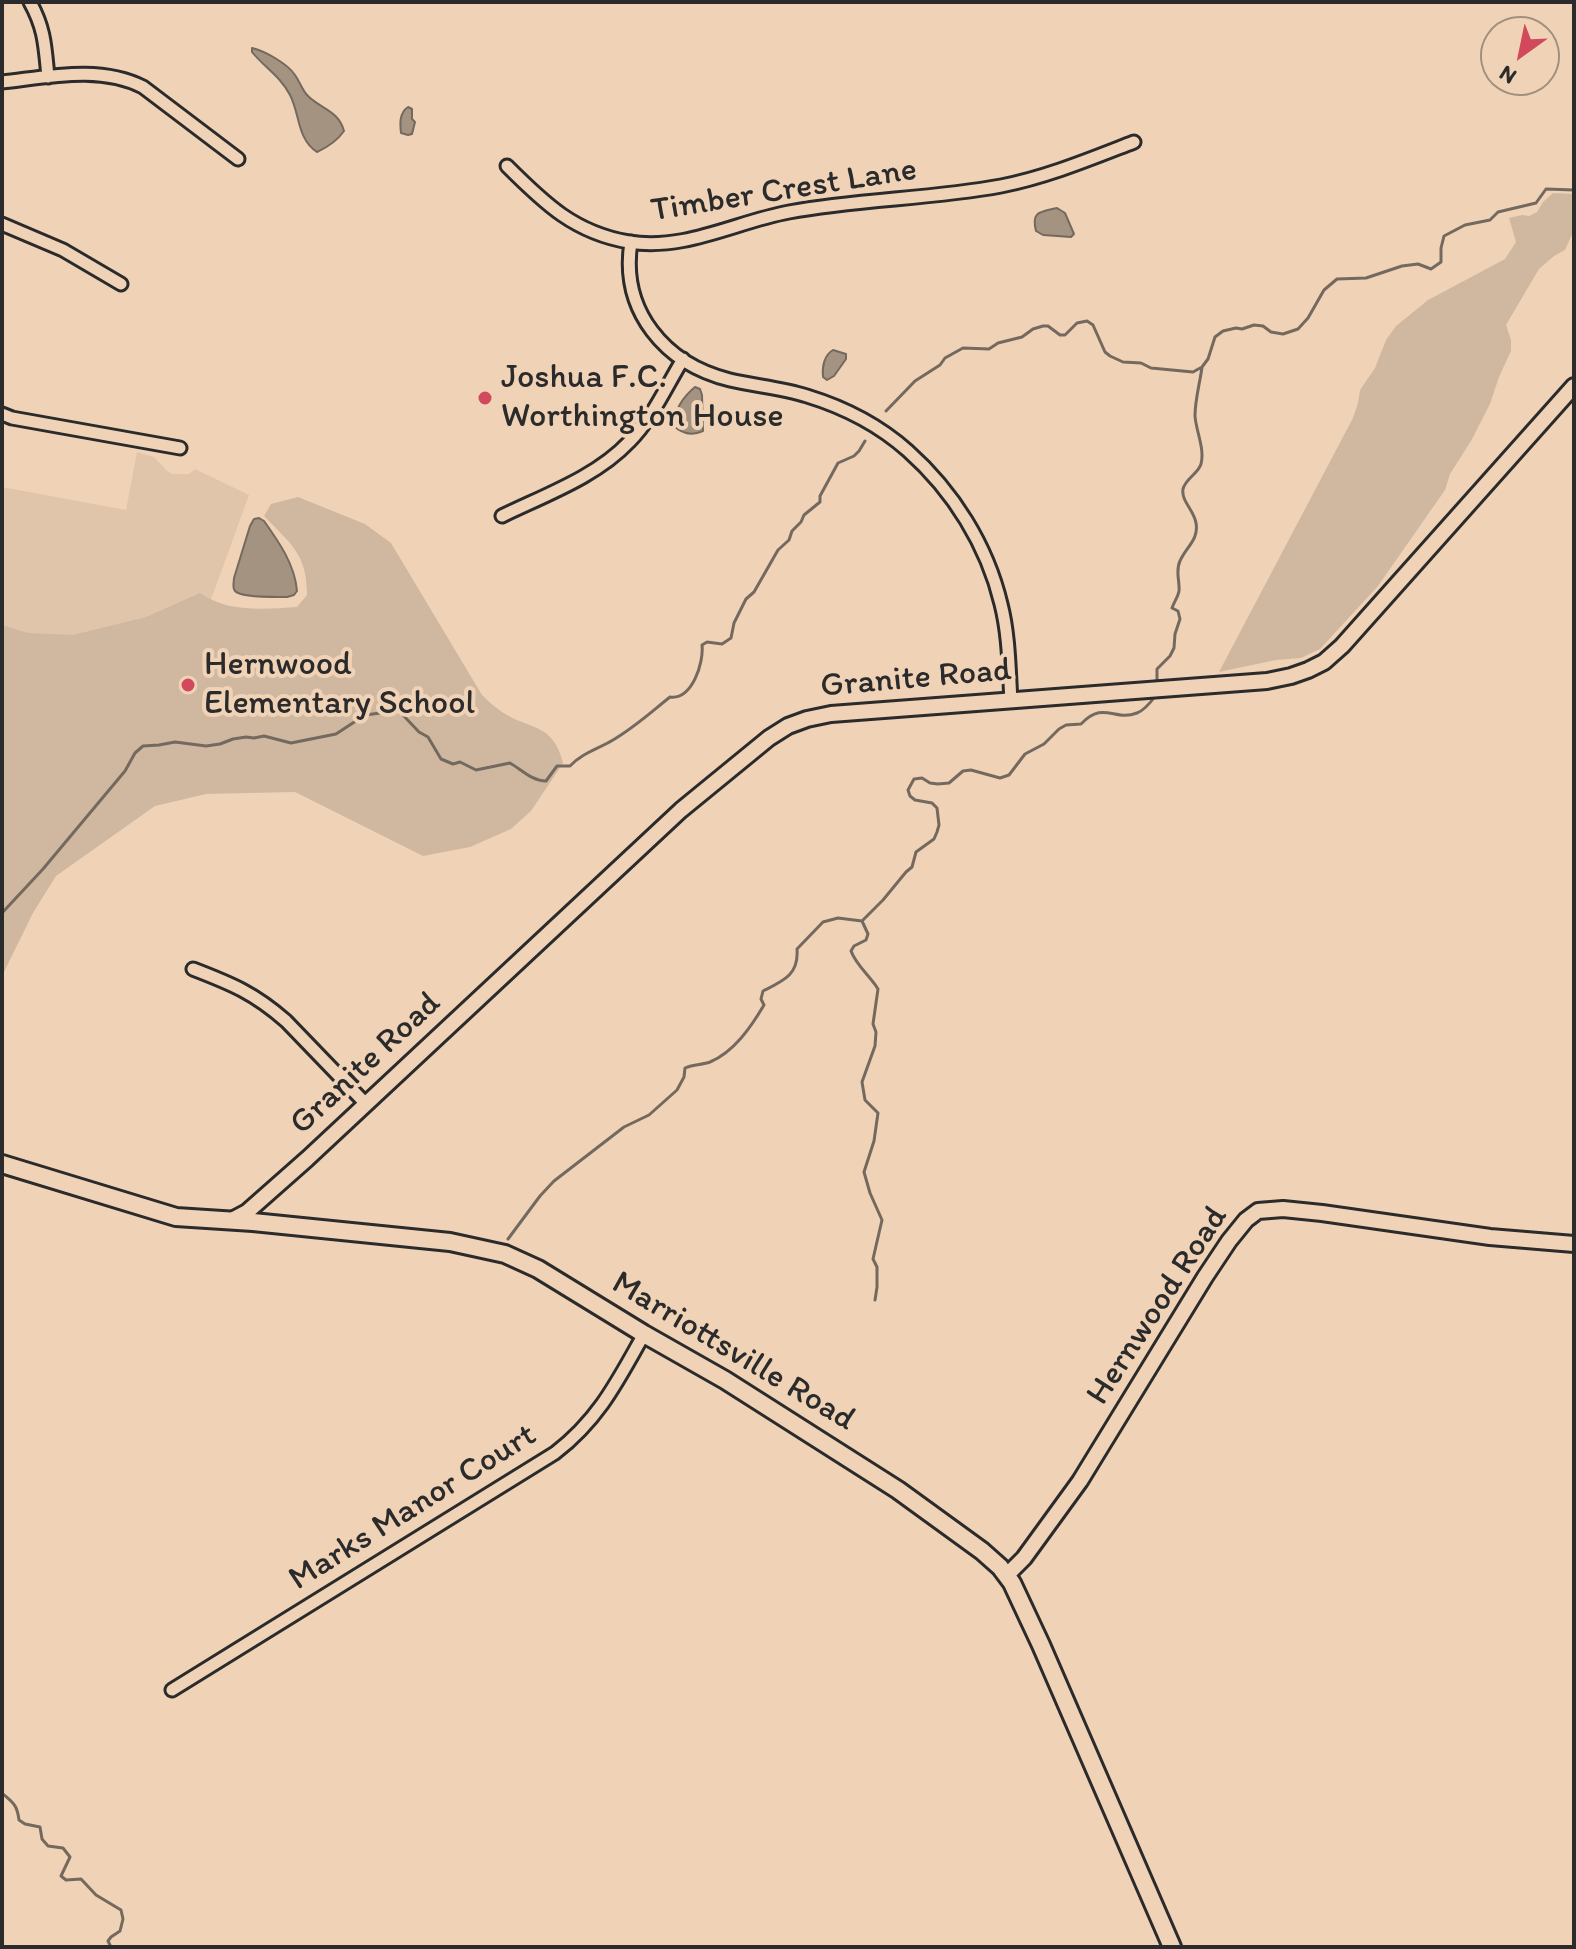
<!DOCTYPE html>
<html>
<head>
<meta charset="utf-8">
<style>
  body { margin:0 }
  #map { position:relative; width:1576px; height:1949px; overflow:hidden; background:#f0d3b7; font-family:Itim,sans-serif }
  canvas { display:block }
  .frame { position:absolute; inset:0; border:4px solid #2b2b2b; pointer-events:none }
  .north { position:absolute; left:1480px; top:16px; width:80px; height:80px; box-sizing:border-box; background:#f0d3b7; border:2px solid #a1907f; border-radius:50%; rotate:213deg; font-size:22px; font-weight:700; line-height:32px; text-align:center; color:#2b2b2b }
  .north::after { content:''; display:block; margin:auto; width:28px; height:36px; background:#d1495b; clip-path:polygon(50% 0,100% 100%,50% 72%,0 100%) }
</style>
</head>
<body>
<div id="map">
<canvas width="1576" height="1949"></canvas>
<div class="frame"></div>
<div class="north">N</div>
</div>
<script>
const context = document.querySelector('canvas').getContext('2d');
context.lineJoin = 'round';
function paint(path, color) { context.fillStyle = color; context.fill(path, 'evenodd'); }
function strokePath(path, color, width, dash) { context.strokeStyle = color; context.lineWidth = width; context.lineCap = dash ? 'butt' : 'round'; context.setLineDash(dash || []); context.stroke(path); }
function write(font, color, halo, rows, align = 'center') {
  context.font = font + ' Itim,sans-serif'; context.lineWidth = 8; context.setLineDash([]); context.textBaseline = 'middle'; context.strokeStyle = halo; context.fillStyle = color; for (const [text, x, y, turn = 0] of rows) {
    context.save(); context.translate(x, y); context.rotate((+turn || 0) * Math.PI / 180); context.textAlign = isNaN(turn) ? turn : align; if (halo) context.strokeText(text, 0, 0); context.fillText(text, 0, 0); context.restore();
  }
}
const built = new Path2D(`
  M137,452L154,457L166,470L172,474H189L195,469L249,495L208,608L2,790V487L126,510Z`);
const green = new Path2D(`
  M1553,193L1574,194V230L1565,250L1554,256L1539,269L1506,325L1511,340V351L1499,377L1490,404L1471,441L1450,474L1445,490L1378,586L1320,649L1301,658L1276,660L1219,672L1353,418L1358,403L1360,390L1375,368L1386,340L1396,326L1428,300L1505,259L1516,242L1509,218L1522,215L1529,216L1537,212L1543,202Z
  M298,497L365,524L391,543L482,695C488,701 495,707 502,712C529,730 553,722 563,763L531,811L511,829L470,847L423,856L295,792L206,794L155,806L56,876L33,913L2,976V625L28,633L73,635L146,617L200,593C228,613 265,609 297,607L307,595C307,554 291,544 264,516L271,504Z`);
const water = new Path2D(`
  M252,48C265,51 288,64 295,75C300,82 302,90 308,96C321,109 339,111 344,131C337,141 328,147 317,152C297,139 300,114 290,95C281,77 264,67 252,52Z
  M408,107L412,109V119L415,122L412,134L408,135L401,133C400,124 399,113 408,107Z
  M1057,208L1065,213L1074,234L1071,237L1043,235L1036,231C1031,211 1040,212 1057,208Z
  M833,350L846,354V359L834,376L827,380L823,377C822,367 824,355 833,350Z
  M695,387L700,389L702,395L703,431C692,436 682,434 673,425C674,410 684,396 695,387Z
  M259,518L264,521C279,542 295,565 297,591L294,595L287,597C277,597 241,598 235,591C232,587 234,582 234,578L250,526L254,519Z`);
const stream = new Path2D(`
  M886,411L915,381L940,365L945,358L963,348L989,349L998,343L1022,337L1033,329L1043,326H1048L1060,335H1065L1077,323L1087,321L1093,325L1105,352L1110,356L1123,362L1141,363L1151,368L1193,372L1202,367L1208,359L1215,337L1223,331L1236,328L1242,329L1254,325L1263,326L1271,332L1283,334L1298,329L1308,318L1324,290L1337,279L1366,278L1402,266L1418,264L1431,269L1441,262V248L1444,236L1465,225L1490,220L1498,212L1536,203L1546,189L1574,190
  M1157,681V669L1170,656L1174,648L1175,634L1180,619L1178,611L1172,608C1174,602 1178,597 1179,591C1180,581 1175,571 1180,561C1186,547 1199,540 1196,523C1194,510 1181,501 1183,489C1186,478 1198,474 1201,464C1205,449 1196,431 1195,416C1195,399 1200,383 1202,367
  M2,913L43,869L125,771L135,753L143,746L159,745L175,742L206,746L220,744L233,739L246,737L254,738L264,736L291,743L336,734L365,715L396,711L402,714L419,732L428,737L441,759L453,764L460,762L476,770L510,763C522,770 532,781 546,781L557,766H570C582,753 598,749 613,740C635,727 650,713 670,697C692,700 704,663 702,645L707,642L722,644L731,638L734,623L746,599L754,592L778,550L789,540L792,531L801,522L804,515L820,502V496L838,463L854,456L859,451L865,441
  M862,921L868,934L866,940L854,946L851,951C856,965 870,976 878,989L873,1024L876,1032L875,1046L862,1082L865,1100L878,1113L874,1141L864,1172L870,1193L882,1220L873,1259L877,1267V1287L875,1300
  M508,1239L540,1196L554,1181L624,1127L649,1115L677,1090L684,1077L685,1068C694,1064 702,1065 710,1062C734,1052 751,1027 764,1005L761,999L763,991C783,981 799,975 797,949L823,922L838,918L862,921L883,900L906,872L912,867L916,852L934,839L937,832L939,825L937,808L932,803L915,800L910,796L908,790L914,779L922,778L930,783L938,784L949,783L963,771L971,770L1000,778L1009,775L1025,754L1044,744L1059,729L1066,725L1081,724C1104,700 1114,722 1137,713C1145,710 1151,702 1156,695
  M2,1793C13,1803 17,1804 19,1820L25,1824L40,1827L42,1839L48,1846L63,1848L70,1857L61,1876L66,1880L81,1879L96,1895L121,1910L123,1919L120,1931L111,1937L108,1941L111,1947`);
const minor = new Path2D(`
  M30,2C45,29 45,47 48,77
  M2,82C48,77 100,65 143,87L238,159
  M507,166C545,204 575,233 629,242C685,251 735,222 789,212C859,199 931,199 1001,186C1047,177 1090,159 1134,142
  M2,224L63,250L121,284
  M631,242C620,311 665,364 730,380C756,386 782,388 807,396C843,407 880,426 908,451C953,491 987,545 1001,604C1009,635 1009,669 1011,701
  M2,414L12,418L180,448
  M502,516C545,495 596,477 629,442C652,419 666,387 683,359
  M193,969C232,984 254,993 286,1021L366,1104
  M172,1690L555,1453C599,1419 617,1382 644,1334`);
const tertiary = new Path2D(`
  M230,1221L247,1212L307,1159L681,810L769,738L788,726L807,719L831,714L1267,681L1291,676L1308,670L1324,662L1342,646L1574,386
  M1007,1575L1024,1558L1080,1481L1205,1277L1229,1241L1246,1220L1258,1211L1283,1209L1322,1213L1490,1237L1574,1244`);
const secondary = new Path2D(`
  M2,1164L176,1217L253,1222L450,1242L505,1254L538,1269L644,1334L725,1380L898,1490L982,1551L1000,1567L1012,1583L1041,1645L1172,1947`);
const markers = [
  [485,398,8,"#d1495b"],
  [188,685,8,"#d1495b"]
];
const streetNames = [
  ["Timber Crest Lane",784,191,-9],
  ["Granite Road",916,679,-5],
  ["Granite Road",366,1064,-43],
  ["Hernwood Road",1158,1306,-57],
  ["Marriottsville Road",733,1352,31],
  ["Marks Manor Court",413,1508,-32]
];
const poiNames = [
  ["Joshua F.C.",501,378],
  ["Worthington House",501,417],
  ["Hernwood",204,665],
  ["Elementary School",204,704]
];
paint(built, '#e0c5ab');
paint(green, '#d0b8a0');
paint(water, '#a49381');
strokePath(water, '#74695f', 2);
strokePath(stream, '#74695f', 3);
strokePath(minor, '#2b2b2b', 17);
strokePath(tertiary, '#2b2b2b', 20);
strokePath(secondary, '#2b2b2b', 22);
strokePath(minor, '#f0d3b7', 11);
strokePath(tertiary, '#f0d3b7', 14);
strokePath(secondary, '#f0d3b7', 16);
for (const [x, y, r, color] of markers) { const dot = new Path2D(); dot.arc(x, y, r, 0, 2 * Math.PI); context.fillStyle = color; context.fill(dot); strokePath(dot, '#f0d3b7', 3); }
write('34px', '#2b2b2b', '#f0d3b7', streetNames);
write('34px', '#2b2b2b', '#f0d3b7', poiNames, 'left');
</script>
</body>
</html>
